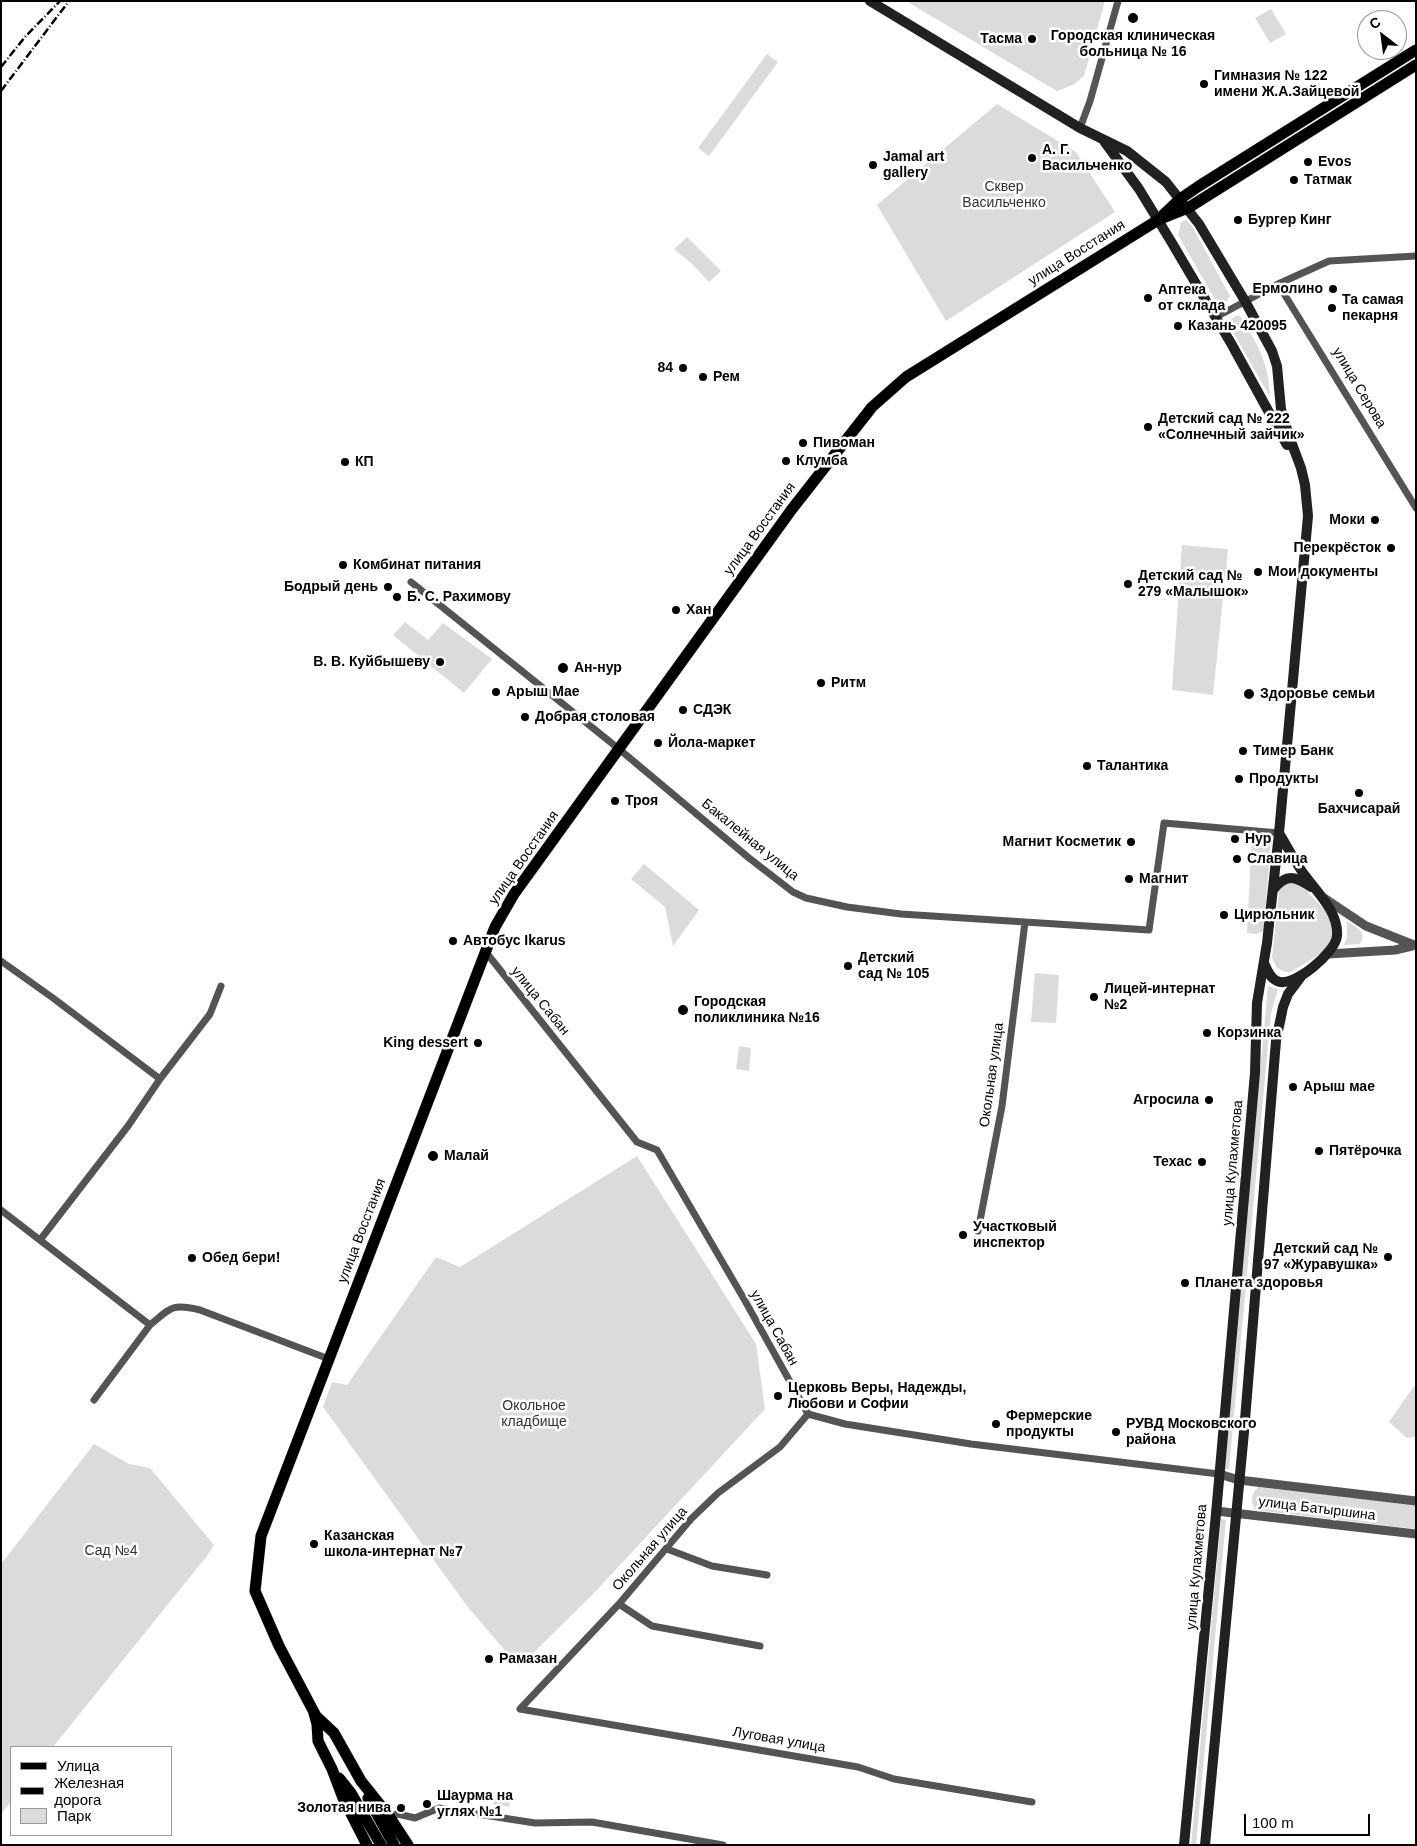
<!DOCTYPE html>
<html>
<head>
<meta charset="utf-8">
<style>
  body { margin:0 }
  #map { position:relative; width:1417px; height:1846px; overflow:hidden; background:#fff; font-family:Helvetica,sans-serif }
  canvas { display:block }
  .frame { position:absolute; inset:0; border:2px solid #000; pointer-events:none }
  .legend { position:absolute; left:10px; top:1746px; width:162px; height:90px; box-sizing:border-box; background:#fff; border:1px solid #999; margin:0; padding:6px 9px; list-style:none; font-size:15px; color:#000 }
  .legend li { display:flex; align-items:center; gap:10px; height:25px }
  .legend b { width:25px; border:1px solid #999 }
  .north { position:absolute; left:1357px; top:10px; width:50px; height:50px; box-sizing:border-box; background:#fff; border:1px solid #999; border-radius:50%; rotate:330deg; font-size:14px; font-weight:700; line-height:20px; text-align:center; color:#000 }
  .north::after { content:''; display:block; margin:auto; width:18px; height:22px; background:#000; clip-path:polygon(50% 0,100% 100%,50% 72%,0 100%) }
  .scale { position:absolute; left:1244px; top:1814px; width:126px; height:22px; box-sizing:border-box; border:2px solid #000; border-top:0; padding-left:6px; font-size:15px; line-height:18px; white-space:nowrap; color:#000; -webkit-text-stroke:4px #fff; paint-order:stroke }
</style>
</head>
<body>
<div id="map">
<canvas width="1417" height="1846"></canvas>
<div class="frame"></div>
<ul class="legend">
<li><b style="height:6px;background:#000"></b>Улица</li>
<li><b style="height:6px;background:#000"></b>Железная дорога</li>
<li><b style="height:14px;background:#dbdbdb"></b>Парк</li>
</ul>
<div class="north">С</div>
<div class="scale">100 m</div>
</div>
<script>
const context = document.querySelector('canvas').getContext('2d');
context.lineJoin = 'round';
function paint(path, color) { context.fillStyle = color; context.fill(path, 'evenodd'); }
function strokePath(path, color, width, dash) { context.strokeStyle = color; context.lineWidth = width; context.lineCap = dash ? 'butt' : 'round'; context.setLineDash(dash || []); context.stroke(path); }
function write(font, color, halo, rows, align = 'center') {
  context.font = font + ' Helvetica,sans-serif'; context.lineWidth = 5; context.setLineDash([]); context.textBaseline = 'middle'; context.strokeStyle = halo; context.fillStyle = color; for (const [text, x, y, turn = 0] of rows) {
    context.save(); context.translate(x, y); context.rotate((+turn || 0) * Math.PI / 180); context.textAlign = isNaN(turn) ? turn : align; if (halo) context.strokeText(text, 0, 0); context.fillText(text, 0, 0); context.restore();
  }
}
const green = new Path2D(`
  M906,1H1105L1084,76L1073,85L1057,91Z
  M1271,9L1286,34L1270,43L1255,18Z
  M767,54L778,62L709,156L698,148Z
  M997,104L1076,152L1115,212L946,321L877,205Z
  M1186,220L1192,226L1230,296L1227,301L1222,304L1216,301L1178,235L1181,222Z
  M687,237L721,271L709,282L691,263L674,249Z
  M1238,315L1241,317C1258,346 1269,362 1270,397L1229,325L1228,321Z
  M1182,545L1228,549L1213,695L1172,690Z
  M405,622L428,640L443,623L492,659L464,693L393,635Z
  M1252,834L1269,836L1271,839L1264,929L1262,932L1256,934L1247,933Z
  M644,864L699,910L673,946L665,907L631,879Z
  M1294,881L1307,891L1314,899L1324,909L1332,924L1333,936L1332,942L1322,953L1291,972H1285L1277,968L1272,958L1279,890L1285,883Z
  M1347,921C1356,927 1368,932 1360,944L1344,945L1347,937Z
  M1035,973L1059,975L1056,1023L1031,1022Z
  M1268,986L1278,989L1271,1013L1229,1469H1223Z
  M739,1046L751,1048L749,1071L736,1069Z
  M637,1156L756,1344L765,1409L594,1593L519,1667L467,1606L323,1407L332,1382L347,1385L436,1257L460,1267Z
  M1414,1386L1416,1388V1437L1407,1438L1389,1422Z
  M94,1444L129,1464L150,1468L214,1545L206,1557L53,1747H11V1802L1,1814V1564Z
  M1258,1487L1416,1505V1529L1255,1510C1250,1501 1251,1494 1258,1487Z
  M1221,1519L1226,1520L1196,1845H1191Z
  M493,1798H510L509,1807L493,1804Z`);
const minor = new Path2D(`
  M1080,128L1090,101L1118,1
  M1278,284L1416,508
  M1216,317L1278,284L1329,261L1416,256
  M411,582L619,749L749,858L793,892L806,898L847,907L901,914L1149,930L1164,823L1279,833
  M485,951L637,1142L657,1150L744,1299L808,1414L845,1424L971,1444L1219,1474
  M1,961L53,998L160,1079
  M1,1210L150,1325L94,1400
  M978,1231L1002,1106L1025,922
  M40,1240L128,1126L160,1079L210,1014L221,986
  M150,1325C171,1308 171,1303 200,1310L329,1359
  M667,1549L712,1566L767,1575
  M619,1604L652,1626L760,1646
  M520,1709L858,1767L894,1779L1032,1802
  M520,1709L619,1604L691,1519L718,1493L780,1447L808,1414
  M389,1816L398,1814L415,1818L439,1808L535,1823L592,1822L723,1845`);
const tertiary = new Path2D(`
  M1324,898L1366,926L1414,945
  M1328,954L1395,950L1412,946
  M1219,1474L1239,1480L1416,1501
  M1216,1511L1416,1534`);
const secondary = new Path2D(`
  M870,1L1080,128L1127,151L1166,182L1199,224L1245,301L1272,351L1277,366L1281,409L1289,436L1301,468L1305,485L1308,516L1279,833L1267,943L1257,1003L1255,1073L1216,1514L1184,1845
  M1104,141L1139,189L1172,243L1232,345L1287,445
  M1273,890C1286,873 1295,876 1311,887
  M1264,963C1267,970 1270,978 1277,981C1293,989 1336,952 1337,936C1339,912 1316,891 1303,873C1294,860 1287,846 1279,833
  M1205,1845L1244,1432L1276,1041L1283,1007L1288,994L1303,974`);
const primary = new Path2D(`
  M1163,215L1180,199L1199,186L1416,50
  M314,1713L317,1724L318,1741L332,1769L343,1798L367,1845
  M339,1778L351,1793L381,1845
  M368,1798L394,1845
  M408,1845L389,1816L361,1781L334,1733L316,1716L279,1646L255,1591L261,1536L495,927L514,894L792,509L872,407L906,377L1158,220L1188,208L1416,65`);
const rail = new Path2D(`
  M1,67L25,37L60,1
  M1,91L69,1`);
const markers = [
  [1133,18,6,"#000"],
  [1032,39,5,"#000"],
  [1204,84,5,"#000"],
  [1032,158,5,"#000"],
  [1308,162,5,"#000"],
  [873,165,5,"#000"],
  [1294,180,5,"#000"],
  [1238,220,5,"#000"],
  [1333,289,5,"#000"],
  [1148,298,5,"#000"],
  [1332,308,5,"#000"],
  [1178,326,5,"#000"],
  [683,368,5,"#000"],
  [703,377,5,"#000"],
  [1148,427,5,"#000"],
  [803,443,5,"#000"],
  [786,461,5,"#000"],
  [345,462,5,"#000"],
  [1375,520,5,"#000"],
  [1391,548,5,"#000"],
  [343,565,5,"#000"],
  [1258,572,5,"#000"],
  [1128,584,5,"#000"],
  [388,587,5,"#000"],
  [397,597,5,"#000"],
  [676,610,5,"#000"],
  [440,662,5,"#000"],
  [563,668,6,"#000"],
  [821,683,5,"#000"],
  [496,692,5,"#000"],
  [1249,694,6,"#000"],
  [683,710,5,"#000"],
  [525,717,5,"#000"],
  [658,743,5,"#000"],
  [1243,751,5,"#000"],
  [1087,766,5,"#000"],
  [1239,779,5,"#000"],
  [1359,793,5,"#000"],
  [615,801,5,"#000"],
  [1235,839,5,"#000"],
  [1131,842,5,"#000"],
  [1237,859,5,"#000"],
  [1129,879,5,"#000"],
  [1224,915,5,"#000"],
  [453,941,5,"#000"],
  [848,966,5,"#000"],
  [1094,997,5,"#000"],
  [683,1010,6,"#000"],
  [1207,1033,5,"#000"],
  [478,1043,5,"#000"],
  [1293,1087,5,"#000"],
  [1209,1100,5,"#000"],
  [1319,1151,5,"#000"],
  [433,1156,6,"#000"],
  [1202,1162,5,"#000"],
  [963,1235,5,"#000"],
  [1388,1257,5,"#000"],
  [192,1258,5,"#000"],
  [1185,1283,5,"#000"],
  [778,1396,5,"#000"],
  [996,1424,5,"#000"],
  [1116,1432,5,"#000"],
  [314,1544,5,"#000"],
  [489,1659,5,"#000"],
  [427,1804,5,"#000"],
  [401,1808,5,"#000"]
];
const poiNames = [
  ["Городская клиническая",1133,36,"center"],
  ["больница № 16",1133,52,"center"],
  ["Тасма",1022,39,"right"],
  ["Гимназия № 122",1214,76],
  ["имени Ж.А.Зайцевой",1214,92],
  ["А. Г.",1042,150],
  ["Васильченко",1042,166],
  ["Jamal art",883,157],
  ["gallery",883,173],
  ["Evos",1318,162],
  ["Татмак",1304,180],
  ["Бургер Кинг",1248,220],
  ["Ермолино",1323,289,"right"],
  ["Аптека",1158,290],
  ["от склада",1158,306],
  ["Та самая",1342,300],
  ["пекарня",1342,316],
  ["Казань 420095",1188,326],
  ["84",673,368,"right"],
  ["Рем",713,377],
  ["Детский сад № 222",1158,419],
  ["«Солнечный зайчик»",1158,435],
  ["Пивоман",813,443],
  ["Клумба",796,461],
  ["КП",355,462],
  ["Моки",1365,520,"right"],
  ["Перекрёсток",1381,548,"right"],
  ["Комбинат питания",353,565],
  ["Мои документы",1268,572],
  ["Детский сад №",1138,576],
  ["279 «Малышок»",1138,592],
  ["Бодрый день",378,587,"right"],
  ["Б. С. Рахимову",407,597],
  ["Хан",686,610],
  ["В. В. Куйбышеву",430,662,"right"],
  ["Ан-нур",574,668],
  ["Ритм",831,683],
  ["Арыш Мае",506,692],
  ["Здоровье семьи",1260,694],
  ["СДЭК",693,710],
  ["Добрая столовая",535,717],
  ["Йола-маркет",668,743],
  ["Тимер Банк",1253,751],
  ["Талантика",1097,766],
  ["Продукты",1249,779],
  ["Троя",625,801],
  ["Бахчисарай",1359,809,"center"],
  ["Нур",1245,839],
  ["Магнит Косметик",1121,842,"right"],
  ["Славица",1247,859],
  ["Магнит",1139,879],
  ["Цирюльник",1234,915],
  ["Автобус Ikarus",463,941],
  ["Детский",858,958],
  ["сад № 105",858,974],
  ["Лицей-интернат",1104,989],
  ["№2",1104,1005],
  ["Городская",694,1002],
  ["поликлиника №16",694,1018],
  ["Корзинка",1217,1033],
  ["King dessert",468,1043,"right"],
  ["Арыш мае",1303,1087],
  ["Агросила",1199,1100,"right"],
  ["Пятёрочка",1329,1151],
  ["Малай",444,1156],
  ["Техас",1192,1162,"right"],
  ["Участковый",973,1227],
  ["инспектор",973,1243],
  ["Детский сад №",1378,1249,"right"],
  ["97 «Журавушка»",1378,1265,"right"],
  ["Обед бери!",202,1258],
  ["Планета здоровья",1195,1283],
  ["Церковь Веры, Надежды,",788,1388],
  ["Любови и Софии",788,1404],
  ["Фермерские",1006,1416],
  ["продукты",1006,1432],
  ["РУВД Московского",1126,1424],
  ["района",1126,1440],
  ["Казанская",324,1536],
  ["школа-интернат №7",324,1552],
  ["Рамазан",499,1659],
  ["Шаурма на",437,1796],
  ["углях №1",437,1812],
  ["Золотая нива",391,1808,"right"]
];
const parkNames = [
  ["Сквер",1004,187],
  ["Васильченко",1004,203],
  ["Окольное",534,1406],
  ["кладбище",534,1422],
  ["Сад №4",111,1551]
];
const streetNames = [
  ["улица Восстания",1077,253,-32],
  ["улица Серова",1359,388,59],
  ["улица Восстания",760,529,-54],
  ["Бакалейная улица",750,840,39],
  ["улица Восстания",524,858,-55],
  ["улица Сабан",540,1001,51],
  ["Окольная улица",992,1075,-82],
  ["улица Кулахметова",1233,1163,-85],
  ["улица Восстания",362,1231,-69],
  ["улица Сабан",774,1328,61],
  ["улица Батыршина",1317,1509,7],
  ["Окольная улица",650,1549,-49],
  ["улица Кулахметова",1197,1567,-85],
  ["Луговая улица",779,1740,10]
];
paint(green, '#dbdbdb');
strokePath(primary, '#dbdbdb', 12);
strokePath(minor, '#545454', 7);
strokePath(tertiary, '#545454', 9);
strokePath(secondary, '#212121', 10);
strokePath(primary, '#000', 11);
strokePath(rail, '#000', 2.5, [8, 2.5, 1, 2.5]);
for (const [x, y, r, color] of markers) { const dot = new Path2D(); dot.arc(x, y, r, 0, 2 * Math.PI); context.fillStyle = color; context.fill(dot); strokePath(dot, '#fff', 2); }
write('bold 14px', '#000', '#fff', poiNames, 'left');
write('14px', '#323232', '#fff', parkNames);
write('14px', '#000', '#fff', streetNames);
</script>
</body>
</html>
